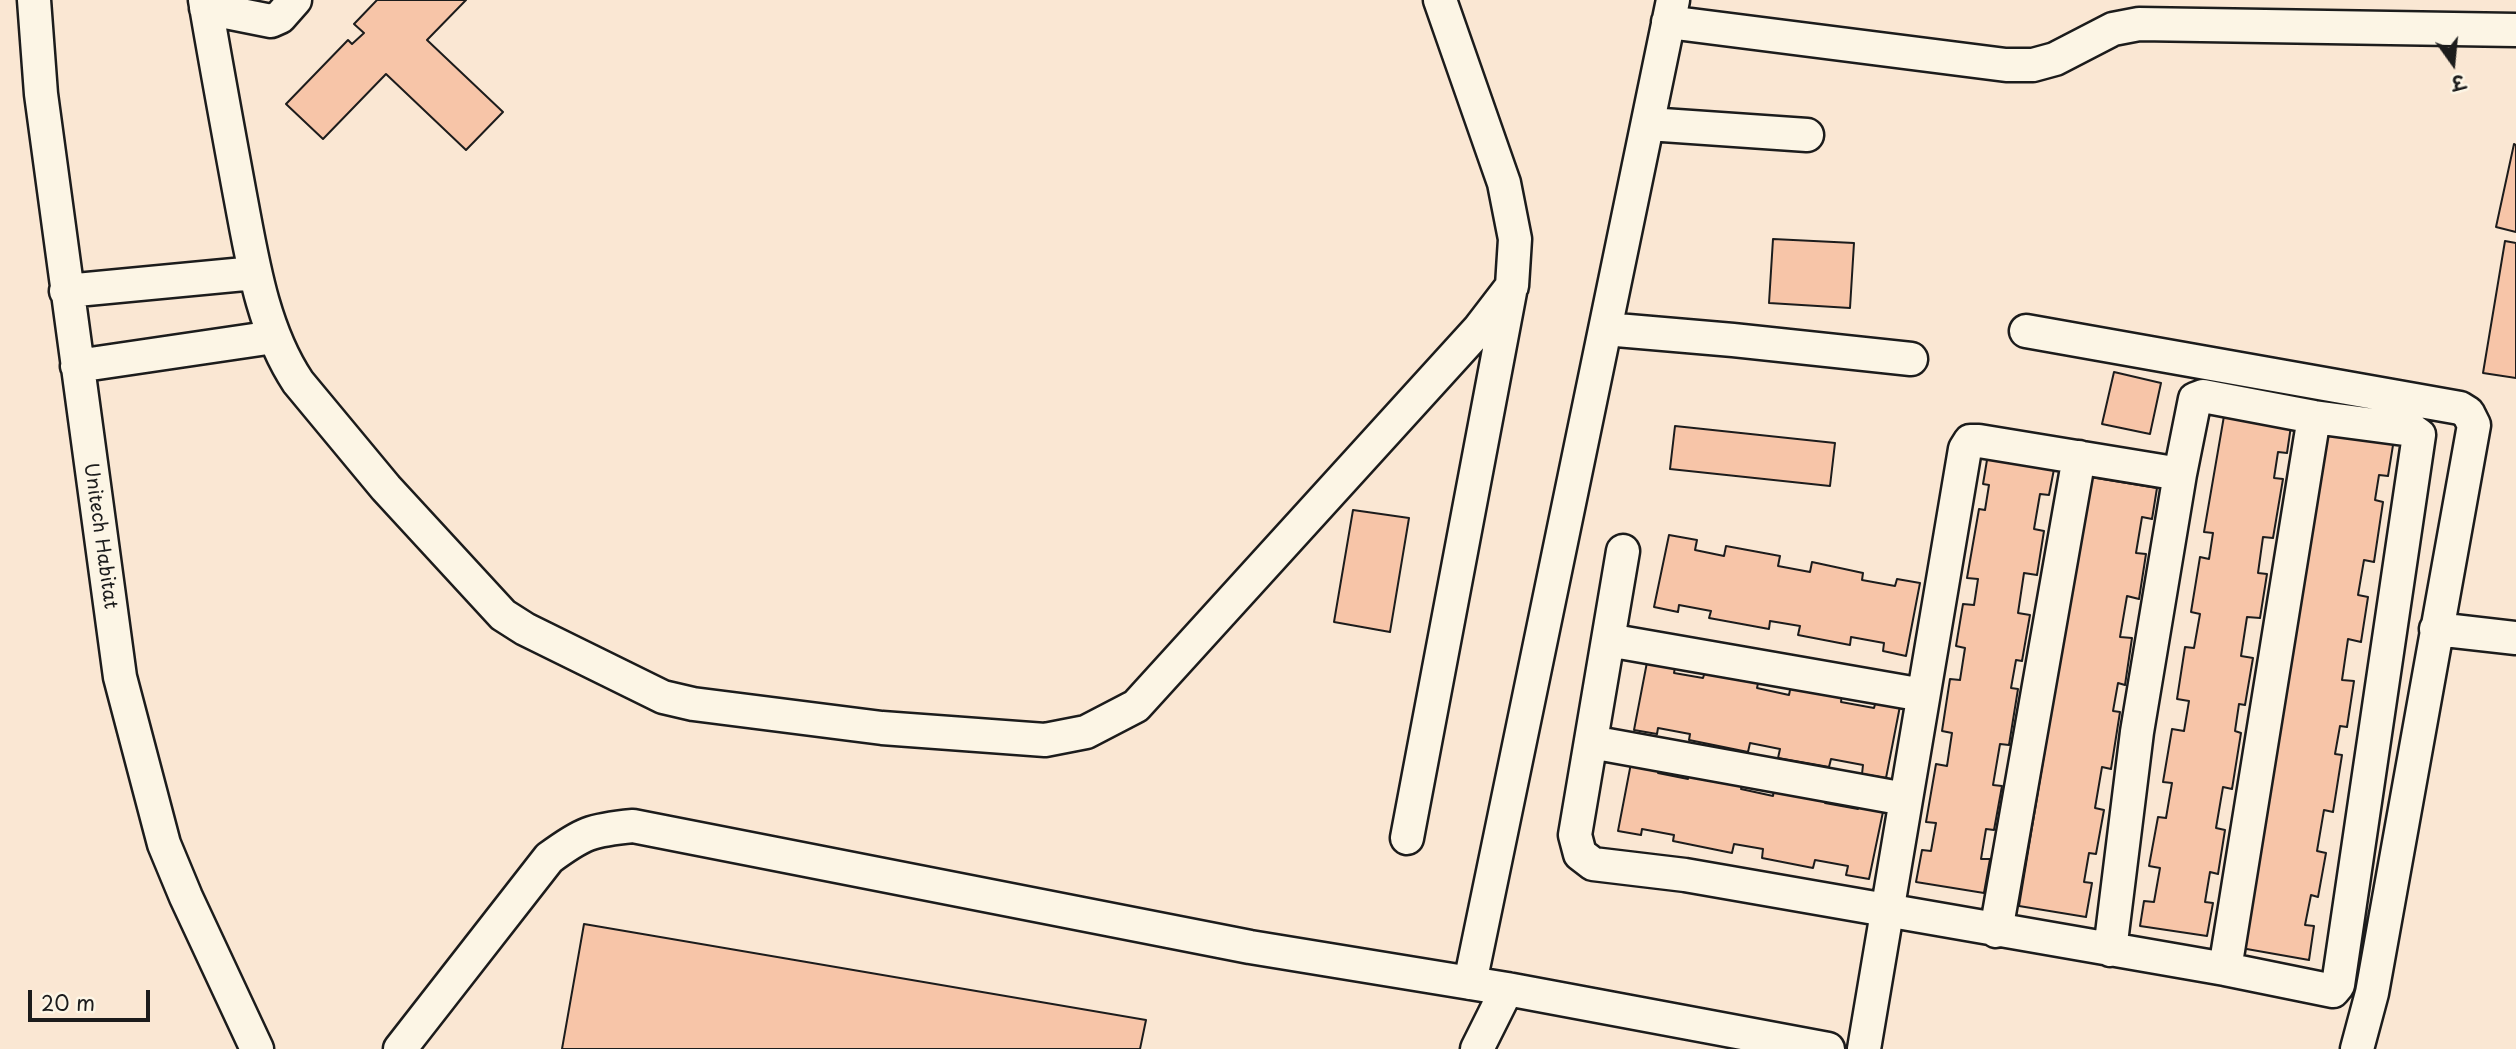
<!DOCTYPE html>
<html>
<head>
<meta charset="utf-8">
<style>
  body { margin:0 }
  #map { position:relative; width:2516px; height:1049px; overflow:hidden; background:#fae7d3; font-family:"Playpen Sans","Playpen Sans Deva",sans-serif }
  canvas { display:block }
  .north { position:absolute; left:2418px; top:28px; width:70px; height:70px; -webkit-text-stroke:5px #fcf5e5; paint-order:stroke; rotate:165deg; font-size:19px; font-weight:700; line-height:28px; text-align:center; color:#1c1c1c }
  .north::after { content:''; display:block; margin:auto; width:24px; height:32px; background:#1c1c1c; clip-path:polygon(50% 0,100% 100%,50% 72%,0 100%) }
  .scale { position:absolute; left:28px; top:990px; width:122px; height:32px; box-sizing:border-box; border:4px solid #1c1c1c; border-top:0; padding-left:9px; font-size:21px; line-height:24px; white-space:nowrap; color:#1c1c1c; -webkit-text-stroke:5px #fcf5e5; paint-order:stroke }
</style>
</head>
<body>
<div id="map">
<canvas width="2516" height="1049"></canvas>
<div class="north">उ</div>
<div class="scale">20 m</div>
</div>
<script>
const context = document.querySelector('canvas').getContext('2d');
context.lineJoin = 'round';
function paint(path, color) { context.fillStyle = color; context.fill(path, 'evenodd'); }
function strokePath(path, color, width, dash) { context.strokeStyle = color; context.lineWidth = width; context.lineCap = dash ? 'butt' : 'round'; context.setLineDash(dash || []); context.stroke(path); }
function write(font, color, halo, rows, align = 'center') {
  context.font = font + ' "Playpen Sans",sans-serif'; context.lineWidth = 6; context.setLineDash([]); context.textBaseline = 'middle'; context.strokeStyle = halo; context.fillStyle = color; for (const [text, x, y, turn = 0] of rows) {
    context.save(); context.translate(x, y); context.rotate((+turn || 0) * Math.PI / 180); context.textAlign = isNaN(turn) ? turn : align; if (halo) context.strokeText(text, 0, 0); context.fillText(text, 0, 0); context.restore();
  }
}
const building = new Path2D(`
  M377,0H466L427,40L503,112L466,150L386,74L323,139L286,104L348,40L352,44L364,33L354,24Z
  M2514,144L2516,145V232L2496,227Z
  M1773,239L1854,243L1850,308L1769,303Z
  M2505,241L2516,243V378L2483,373Z
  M2114,372L2161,383L2150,434L2102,424Z
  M2224,416L2291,426L2287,453L2278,452L2274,478L2283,479L2273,538L2263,537L2258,573L2267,574L2260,618L2247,617L2241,656L2253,658L2245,705L2239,704L2235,731L2241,733L2232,789L2223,787L2216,828L2225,830L2218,874L2210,872L2205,902L2213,903L2207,936L2140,926L2144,901L2154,902L2160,868L2149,866L2158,817L2166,818L2172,783L2163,782L2172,729L2184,731L2189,701L2177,699L2185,647L2194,648L2200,614L2191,612L2200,557L2209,559L2213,533L2204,532Z
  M1675,426L1835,443L1830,486L1670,469Z
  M2327,428L2394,439L2388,476L2379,475L2375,500L2383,502L2374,562L2364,560L2358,595L2368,597L2361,642L2348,639L2342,680L2354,681L2347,727L2340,726L2335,754L2342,755L2333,812L2324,810L2317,851L2326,853L2318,897L2311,895L2305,925L2314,926L2309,960L2241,948Z
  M1988,454L2055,464L2049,495L2040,494L2034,529L2044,531L2037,575L2024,573L2018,613L2030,615L2022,661L2016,660L2011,688L2018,689L2009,745L2000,744L1993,785L2002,786L1994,830L1986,829L1981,859H1990L1984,893L1916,882L1922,850L1931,851L1936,823L1926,822L1936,764L1947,766L1952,733L1942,731L1950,679L1960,680L1965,648L1956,646L1963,604L1974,605L1978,579L1967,578L1979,509L1985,510L1989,485L1983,484Z
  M2090,477L2157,488L2152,519L2142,517L2136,553L2146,554L2139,599L2127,596L2120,637L2132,638L2125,685L2118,683L2113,711L2120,712L2111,769L2102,767L2095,808L2104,810L2096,854L2089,853L2084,882L2092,883L2086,917L2019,906Z
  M1353,510L1409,518L1390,632L1334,622Z
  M1669,535L1697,540L1695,550L1724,556L1726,546L1780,556L1778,566L1810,572L1812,562L1863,573L1862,580L1895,586L1897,579L1920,583L1906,656L1883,651L1884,643L1851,637L1850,645L1798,635L1800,626L1770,621L1769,629L1709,618L1711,611L1679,605L1678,612L1654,607Z
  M1648,657L1676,662L1674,673L1703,678L1706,669L1759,679L1757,688L1789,695L1791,685L1842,694L1841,702L1874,708L1876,701L1900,706L1886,778L1862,774L1863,765L1831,759L1829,767L1778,758L1780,749L1750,743L1748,752L1689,740L1690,734L1658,728L1657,734L1634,730Z
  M1632,758L1660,764L1658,773L1688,779L1689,769L1744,780L1741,789L1773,796L1775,785L1826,795L1825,803L1858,809L1860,802L1884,807L1869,879L1846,875L1848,866L1815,860L1813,868L1762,858L1763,849L1734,844L1732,853L1673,841L1674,835L1642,829L1641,835L1618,831Z
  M584,924L1146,1020L1140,1049H562Z`);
const street = new Path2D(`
  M34,0L41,94L120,677L164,844L186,897L257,1049
  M205,0C216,65 228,130 240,195C252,258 262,328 298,382L386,488L503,615L525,629L663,697L693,704L882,728L1045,740L1086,732L1136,706L1479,329L1512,286L1515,239L1504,183L1440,0
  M206,8L271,21L280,17L295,0
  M1668,22L2006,65H2033L2055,59L2113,29L2139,24L2516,30
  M1648,124L1807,135
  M66,291L255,273
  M1605,329L1733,340L1911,359
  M2026,331L2460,408L2468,413L2474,425L2372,993L2357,1049
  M77,366L274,337
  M1623,551L1575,835L1580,854L1593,864L1685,875L2225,969L2333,991L2338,985L2419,435L2412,430L2314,417L2203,396L2195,399L2180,474L2137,732L2110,950
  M2436,629L2516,638
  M1608,640L1923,695
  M1591,742L1905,799
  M1407,838L1510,292
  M1996,931L2079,457
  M2225,969L2314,417
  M1470,983L1673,0
  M400,1049L549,858C583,833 591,830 633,826L1250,947L1507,989L1828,1049
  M1477,1049L1507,989
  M1864,1049L1965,449L1970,441H1979L2180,474`);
const streetNames = [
  ["Unitech Habitat",100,536,82]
];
paint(building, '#f7c5a8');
strokePath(building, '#1c1c1c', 2);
strokePath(street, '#1c1c1c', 37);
strokePath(street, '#fcf5e5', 32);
write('19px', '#1c1c1c', '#fcf5e5', streetNames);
</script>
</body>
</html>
